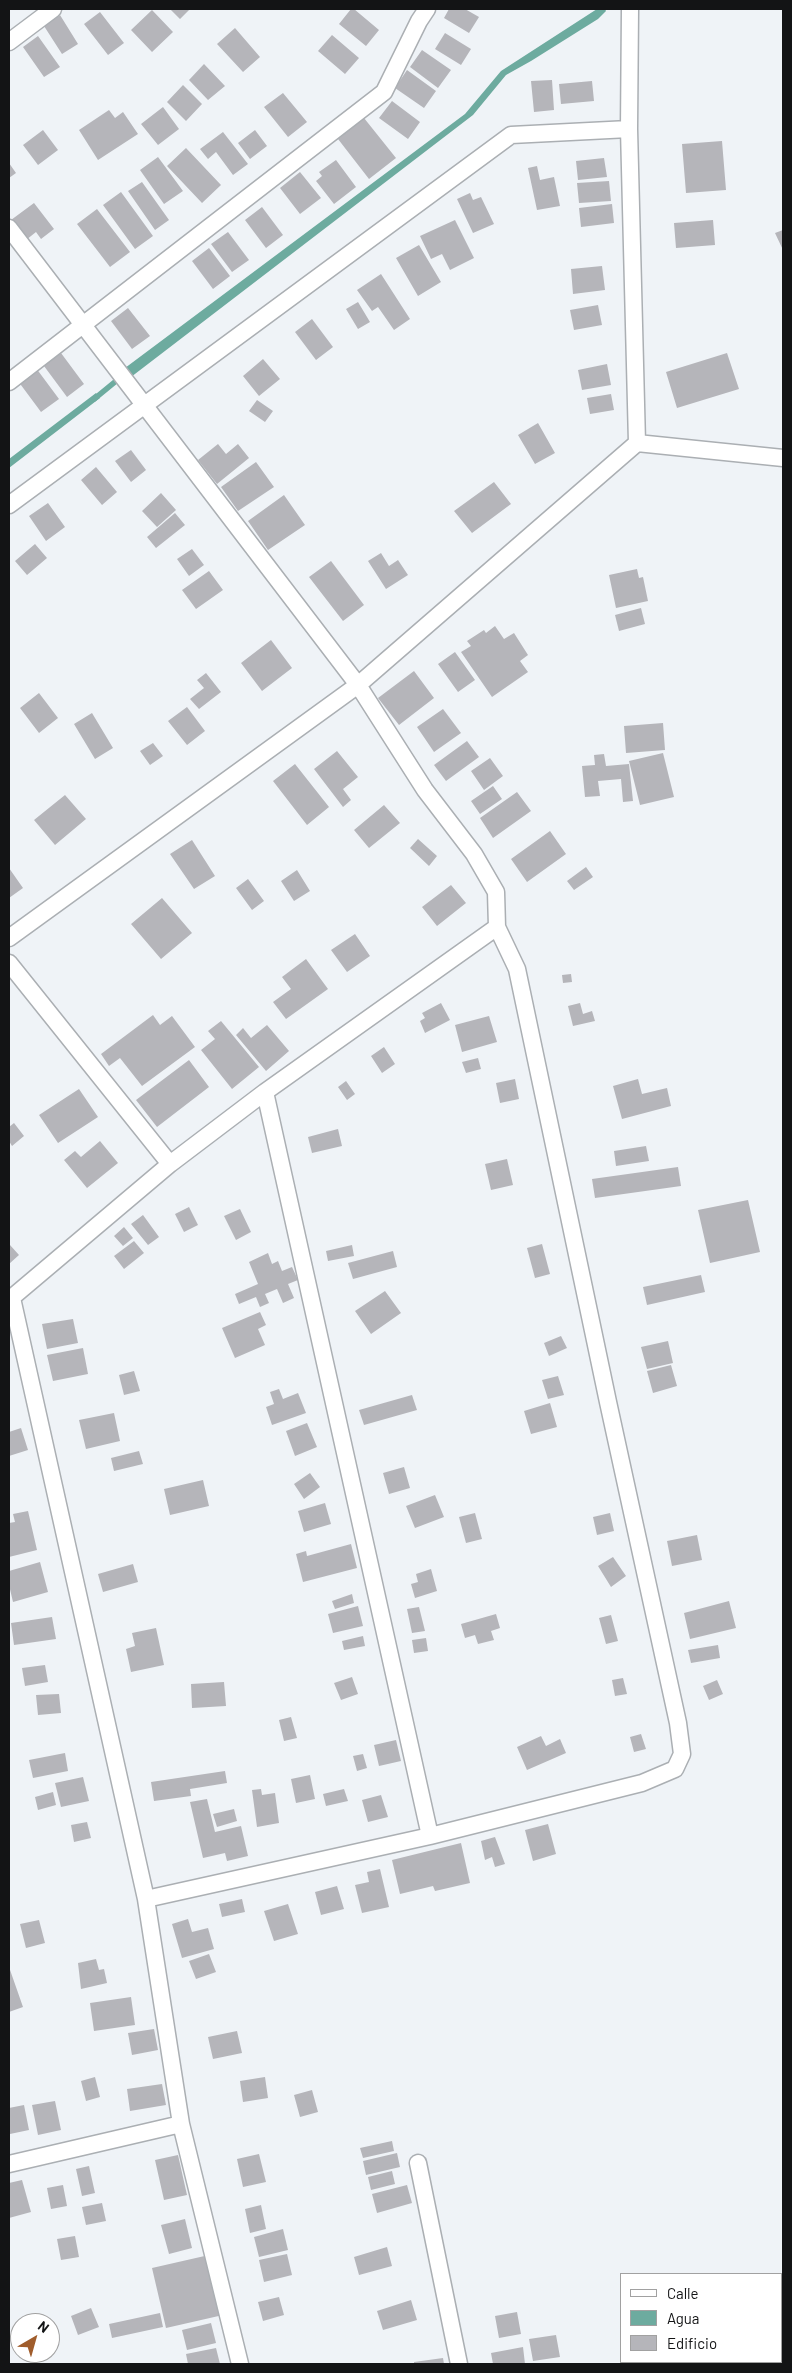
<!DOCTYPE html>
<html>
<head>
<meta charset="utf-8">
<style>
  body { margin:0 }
  #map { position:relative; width:792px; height:2373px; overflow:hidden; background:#eff3f7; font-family:Barlow,sans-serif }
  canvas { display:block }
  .frame { position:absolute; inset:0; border:10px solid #131415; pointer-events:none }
  .legend { position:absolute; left:620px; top:2273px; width:162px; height:90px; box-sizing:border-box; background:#fff; border:1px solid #a1a1a1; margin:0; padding:6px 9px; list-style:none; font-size:15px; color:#131415 }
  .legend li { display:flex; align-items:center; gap:10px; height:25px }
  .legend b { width:25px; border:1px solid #a1a1a1 }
  .north { position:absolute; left:10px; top:2313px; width:50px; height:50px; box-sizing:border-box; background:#fff; border:1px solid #a1a1a1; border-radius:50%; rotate:38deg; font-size:14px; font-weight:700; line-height:20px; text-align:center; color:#131415 }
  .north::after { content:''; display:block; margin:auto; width:18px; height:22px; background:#a05d2c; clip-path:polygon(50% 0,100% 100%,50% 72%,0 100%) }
</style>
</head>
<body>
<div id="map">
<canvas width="792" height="2373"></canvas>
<div class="frame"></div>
<ul class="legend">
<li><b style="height:6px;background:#fff"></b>Calle</li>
<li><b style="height:14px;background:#6dab9f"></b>Agua</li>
<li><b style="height:14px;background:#b5b5ba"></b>Edificio</li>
</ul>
<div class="north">N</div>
</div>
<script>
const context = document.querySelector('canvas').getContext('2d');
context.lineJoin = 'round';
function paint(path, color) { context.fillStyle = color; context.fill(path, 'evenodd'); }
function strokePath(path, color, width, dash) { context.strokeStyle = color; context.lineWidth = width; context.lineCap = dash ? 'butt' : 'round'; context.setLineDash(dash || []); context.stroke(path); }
const water = new Path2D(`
  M597,9H605L606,11L598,19L531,61L506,75L473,115L131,377L125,368L465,114L501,71Z
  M96,393L100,398L9,468V459Z`);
const stream = new Path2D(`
  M94,399L122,376`);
const building = new Path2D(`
  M170,9H190L180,19Z
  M351,9H354L379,30L366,46L339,24Z
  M449,9H465L479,17L469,33L444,18Z
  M152,10L173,32L152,52L131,30Z
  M100,12L124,43L108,55L84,24Z
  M60,15L78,44L62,54L44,26Z
  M235,28L260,57L243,72L217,44Z
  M445,33L471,49L461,65L435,49Z
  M332,35L359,58L345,74L318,51Z
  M38,36L60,67L44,77L23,47Z
  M422,50L451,70L438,88L410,67Z
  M204,64L225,86L208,100L189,80Z
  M407,70L436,91L424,108L395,88Z
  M552,80L554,110L534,112L531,81Z
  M592,81L594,101L561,104L559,84Z
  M183,85L202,104L186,121L167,102Z
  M283,93L307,122L288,137L264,107Z
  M392,101L420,122L408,139L379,118Z
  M163,107L179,129L158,145L141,124Z
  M109,110L115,118L123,112L138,134L98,160L79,130Z
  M364,118L396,158L369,179L338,139Z
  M43,130L58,150L38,165L23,145Z
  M255,130L267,146L250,159L238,143Z
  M223,132L248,164L233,175L216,152L208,159L200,149Z
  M722,141L726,190L686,193L682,144Z
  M186,148L221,185L202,203L167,166Z
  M158,157L183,191L164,204L140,170Z
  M604,158L607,177L578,180L576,161Z
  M336,160L356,187L334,204L316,181L322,176L319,172Z
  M9,163L16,173L9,178Z
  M537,166L540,180L554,177L560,206L537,210L528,168Z
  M300,172L321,198L300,214L280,188Z
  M609,181L611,201L579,203L577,183Z
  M142,182L169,220L155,230L128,191Z
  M121,192L153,236L135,249L103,205Z
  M470,193L473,200L481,197L494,224L473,233L457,199Z
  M34,203L54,229L41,239L36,232L26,240L11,220Z
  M612,204L614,223L581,227L579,208Z
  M262,207L283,235L266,248L245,220Z
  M97,209L130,252L110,267L77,224Z
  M455,220L474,258L450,270L442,254L431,259L420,236Z
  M713,220L715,245L676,248L674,223Z
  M783,230V250L775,233Z
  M228,232L249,260L232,272L211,244Z
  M419,245L441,282L418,296L396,258Z
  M209,248L230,276L213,289L192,261Z
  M602,266L605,290L573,294L571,269Z
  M381,274L410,319L394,330L378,307L372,311L357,290Z
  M358,302L370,322L358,329L346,309Z
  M598,305L602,325L574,330L570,310Z
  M128,308L150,336L132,349L111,321Z
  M312,319L333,347L316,360L295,332Z
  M61,353L84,384L67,397L44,366Z
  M727,353L739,389L677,408L666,372Z
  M263,359L280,379L259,396L243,376Z
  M607,364L611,385L582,390L578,370Z
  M36,368L59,399L41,412L18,381Z
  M611,394L614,410L590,414L587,398Z
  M257,400L273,411L265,422L249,411Z
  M538,423L555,453L535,464L518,435Z
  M218,444L226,454L238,444L249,458L217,484L198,460Z
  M131,450L146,470L131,482L115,461Z
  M256,462L274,487L238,511L221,487Z
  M96,467L117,492L102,505L81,480Z
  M494,482L511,504L472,533L454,511Z
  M161,493L176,510L157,527L142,511Z
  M284,495L305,525L268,550L248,521Z
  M48,503L65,527L46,541L29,516Z
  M175,513L185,525L156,548L147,537Z
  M35,544L47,558L27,575L15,561Z
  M192,549L204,565L189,576L177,559Z
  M381,553L389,566L398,560L408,575L386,589L368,561Z
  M331,561L364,605L343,621L309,577Z
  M637,569L639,578L643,577L648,601L616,608L609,575Z
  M209,571L223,590L196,609L182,590Z
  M641,608L645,624L619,631L615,615Z
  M495,626L504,639L514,633L528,655L520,661L528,672L492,697L461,652L471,646L467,641L484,630L486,633Z
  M271,640L292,668L262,691L241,663Z
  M455,652L475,680L458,692L438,664Z
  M414,671L434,698L399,725L378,698Z
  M206,673L221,692L199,709L190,699L204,688L197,680Z
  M39,693L58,718L39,733L20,708Z
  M187,707L205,731L187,745L168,721Z
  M443,709L461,733L434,752L417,727Z
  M92,713L113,748L95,759L74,724Z
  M663,723L665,750L626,753L624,726Z
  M467,741L479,757L446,781L434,765Z
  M153,743L163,756L150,765L140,751Z
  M337,751L358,777L343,789L351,800L343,807L314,769Z
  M663,753L674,797L640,805L629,761Z
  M604,754L606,766L629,764L633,801L623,802L621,779L598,781L600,796L585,797L582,766L595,765L594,755Z
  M490,758L503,776L484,790L471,771Z
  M295,764L329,807L307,825L273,781Z
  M493,786L502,799L480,814L471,801Z
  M517,792L531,811L493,838L480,818Z
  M65,795L86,819L55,845L34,820Z
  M384,805L400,823L369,848L354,830Z
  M550,831L566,854L527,882L511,859Z
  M418,839L437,856L429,866L410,848Z
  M192,840L215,876L194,889L170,854Z
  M586,867L593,877L574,890L567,881Z
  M9,868L23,888L9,898Z
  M297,870L310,891L294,901L281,881Z
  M248,879L264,901L252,910L236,888Z
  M451,885L466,903L437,926L422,907Z
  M162,898L192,933L161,959L131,924Z
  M355,934L370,956L347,972L331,950Z
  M306,959L328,989L286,1019L273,1002L291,989L282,977Z
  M571,974L572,982L563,983L562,975Z
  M441,1003L450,1020L425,1033L420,1021L425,1018L422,1013Z
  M580,1003L583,1014L592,1011L595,1021L573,1026L568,1006Z
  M153,1015L160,1025L172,1016L195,1047L142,1086L120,1058L109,1066L101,1054Z
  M489,1016L497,1042L462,1052L455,1025Z
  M221,1021L259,1067L232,1089L201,1050L215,1039L208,1031Z
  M267,1025L289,1051L266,1071L236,1035L243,1028L251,1038Z
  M384,1047L395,1064L382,1073L371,1056Z
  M478,1058L481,1069L466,1073L462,1062Z
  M189,1060L209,1087L157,1127L136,1100Z
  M515,1079L519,1099L500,1103L496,1083Z
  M638,1079L642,1094L667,1088L671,1106L622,1119L613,1086Z
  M346,1081L355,1094L347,1100L338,1087Z
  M79,1089L98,1117L58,1143L39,1115Z
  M14,1123L24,1136L12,1146L9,1141V1127Z
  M338,1129L342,1146L312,1153L308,1137Z
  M100,1141L118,1163L87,1188L64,1160L75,1151L81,1157Z
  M646,1146L649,1161L616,1166L614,1151Z
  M507,1159L513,1185L491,1190L485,1164Z
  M678,1167L681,1186L595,1198L592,1179Z
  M748,1200L760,1252L710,1263L698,1210Z
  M189,1207L198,1225L184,1232L175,1214Z
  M240,1209L251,1232L236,1240L224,1216Z
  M143,1215L159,1237L148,1245L131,1224Z
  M124,1227L133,1238L123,1246L114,1236Z
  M134,1241L144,1253L124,1269L114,1256Z
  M542,1244L550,1274L535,1278L527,1248Z
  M10,1245L19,1255L9,1264V1246Z
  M352,1245L354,1256L328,1261L326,1251Z
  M393,1251L397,1267L353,1279L348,1263Z
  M268,1253L272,1264L278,1261L282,1271L292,1267L298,1280L288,1284L294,1298L283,1303L277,1289L265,1294L269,1303L260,1307L256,1297L239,1304L235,1294L258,1284L249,1262Z
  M701,1275L705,1292L647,1305L643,1287Z
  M385,1291L401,1313L371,1334L355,1311Z
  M260,1312L266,1325L258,1329L265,1345L235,1358L222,1328Z
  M73,1319L78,1343L47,1349L42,1324Z
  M561,1336L567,1348L549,1356L544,1343Z
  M668,1341L673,1363L647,1369L641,1347Z
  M83,1348L88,1374L53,1381L47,1355Z
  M671,1365L677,1386L653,1393L647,1371Z
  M134,1371L140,1391L124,1395L119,1375Z
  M558,1376L564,1395L548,1399L542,1380Z
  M279,1389L283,1399L298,1393L306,1413L272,1425L266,1407L274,1404L270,1392Z
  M412,1395L417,1410L364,1425L359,1410Z
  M550,1403L557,1427L531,1434L524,1411Z
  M114,1413L120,1441L86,1449L79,1420Z
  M307,1423L317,1447L295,1456L286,1431Z
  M21,1428L28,1450L9,1456V1432Z
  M139,1451L143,1464L114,1471L111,1458Z
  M404,1467L410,1488L389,1494L383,1473Z
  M310,1473L320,1487L304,1499L294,1484Z
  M203,1480L209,1506L170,1515L164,1489Z
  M435,1495L444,1517L415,1528L406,1506Z
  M325,1503L331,1524L304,1532L298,1511Z
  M28,1511L37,1550L9,1557V1523L15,1522L13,1514Z
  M475,1513L482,1539L466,1543L459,1517Z
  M610,1513L614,1531L597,1535L593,1517Z
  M697,1535L702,1560L672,1566L667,1541Z
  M351,1544L357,1568L303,1582L296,1554L306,1551L307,1556Z
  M613,1557L626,1576L611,1587L598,1566Z
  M40,1562L48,1592L13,1602L9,1585V1571Z
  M133,1564L138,1582L103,1592L98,1574Z
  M431,1569L437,1591L415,1598L411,1584L418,1582L416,1574Z
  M352,1594L354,1603L335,1609L332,1601Z
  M729,1601L736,1628L690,1639L684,1613Z
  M358,1606L363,1626L333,1633L328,1614Z
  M419,1607L425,1631L412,1633L407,1609Z
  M496,1614L500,1628L491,1631L494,1640L478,1644L475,1635L465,1638L461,1624Z
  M611,1615L618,1641L606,1644L599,1618Z
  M52,1617L56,1639L14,1645L11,1623Z
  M156,1628L164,1665L131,1672L126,1649L135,1646L132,1633Z
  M363,1636L365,1646L344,1650L342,1641Z
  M426,1638L428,1651L414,1653L412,1640Z
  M718,1645L720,1658L691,1663L688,1650Z
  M45,1665L48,1682L25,1686L22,1668Z
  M352,1677L358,1694L341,1700L334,1683Z
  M623,1678L627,1694L615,1696L612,1680Z
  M717,1680L723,1694L709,1700L703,1686Z
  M224,1682L226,1706L192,1708L191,1684Z
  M59,1694L61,1713L38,1715L36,1695Z
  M291,1717L297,1738L284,1741L279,1720Z
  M641,1734L646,1749L634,1752L630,1737Z
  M541,1736L546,1746L560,1739L566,1753L527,1770L517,1747Z
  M396,1740L401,1761L379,1766L374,1745Z
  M65,1753L68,1771L33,1778L29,1760Z
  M363,1754L367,1768L357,1771L353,1756Z
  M225,1771L227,1783L190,1789L191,1796L154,1801L151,1782Z
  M310,1775L315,1799L296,1803L291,1779Z
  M83,1777L89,1801L61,1807L55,1783Z
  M261,1789L262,1795L275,1793L279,1823L257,1827L252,1790Z
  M344,1789L348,1801L326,1806L323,1794Z
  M53,1792L56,1805L38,1810L35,1797Z
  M381,1795L388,1817L368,1822L362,1800Z
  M207,1799L215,1832L241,1826L248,1856L227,1861L225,1853L203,1858L190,1802Z
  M234,1809L237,1821L217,1827L213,1814Z
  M87,1822L91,1838L74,1842L71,1825Z
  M548,1824L556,1854L533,1861L525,1830Z
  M495,1837L505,1864L495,1867L492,1857L485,1860L481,1841Z
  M461,1843L470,1883L435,1891L433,1886L400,1894L392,1860Z
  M380,1869L389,1907L362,1913L355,1885L369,1882L367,1872Z
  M337,1886L344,1909L321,1915L315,1892Z
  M242,1899L245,1912L222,1917L219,1904Z
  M288,1904L298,1934L274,1941L264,1911Z
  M188,1919L192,1932L208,1928L214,1949L182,1958L172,1924Z
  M39,1920L45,1943L26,1948L20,1924Z
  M209,1954L216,1972L196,1979L189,1961Z
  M96,1959L99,1970L104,1969L107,1983L81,1989L78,1963Z
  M9,1967L23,2007L9,2012Z
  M131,1997L135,2025L94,2031L90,2003Z
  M154,2029L158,2050L132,2055L128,2033Z
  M237,2031L242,2053L213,2059L208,2037Z
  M95,2077L100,2097L86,2101L81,2081Z
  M265,2077L268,2098L243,2102L240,2081Z
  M162,2084L166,2105L130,2111L127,2089Z
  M312,2090L318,2112L300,2117L294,2095Z
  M55,2101L61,2130L38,2135L32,2105Z
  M24,2105L29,2130L10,2134L9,2108Z
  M392,2141L394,2151L363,2158L360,2148Z
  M397,2153L400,2167L366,2175L363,2161Z
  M259,2154L266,2182L243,2187L237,2159Z
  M178,2155L187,2195L164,2200L155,2160Z
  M89,2166L95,2193L82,2196L76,2169Z
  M392,2171L395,2184L371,2190L368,2177Z
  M22,2180L31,2212L9,2218V2183Z
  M63,2185L67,2206L51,2209L47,2188Z
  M407,2185L412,2203L377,2213L372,2194Z
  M102,2203L106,2221L86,2225L82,2207Z
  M261,2205L266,2229L250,2233L245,2209Z
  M185,2219L192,2248L169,2254L161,2225Z
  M283,2229L288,2250L259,2257L254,2237Z
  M75,2236L79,2257L61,2260L57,2239Z
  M387,2247L392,2266L359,2275L354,2257Z
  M287,2254L292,2275L264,2282L259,2260Z
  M209,2255L223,2315L166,2328L152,2268Z
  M279,2297L284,2315L263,2321L258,2302Z
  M411,2300L417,2320L383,2330L377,2311Z
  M91,2308L99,2327L78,2335L71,2316Z
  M517,2312L521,2334L499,2338L495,2316Z
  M160,2313L163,2327L112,2338L109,2324Z
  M211,2323L216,2343L187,2350L182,2330Z
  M556,2335L560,2357L533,2361L529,2339Z
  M523,2347L525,2364H493L491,2353Z
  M216,2348L220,2364H188L186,2354Z
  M443,2358L444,2364H414V2362Z`);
const minor = new Path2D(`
  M630,9L629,129L637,443
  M9,42L53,9
  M9,228L358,685L425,790L474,854L496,892L497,927L517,969L608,1402L678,1723L682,1754L675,1769L642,1783L430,1836L146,1899
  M9,382L384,92L419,21L427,9
  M9,505L511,135L629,129
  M9,938L358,685L637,443L783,458
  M9,963L170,1164
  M265,1092L430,1836
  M12,1298L146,1899L181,2124L240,2364
  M9,1300L170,1164L265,1092L497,927
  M418,2163L459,2364
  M9,2164L181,2124`);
paint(water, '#6dab9f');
strokePath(stream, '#6dab9f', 5.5);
paint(building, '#b5b5ba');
strokePath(minor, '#abafb3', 19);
strokePath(minor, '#fff', 16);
</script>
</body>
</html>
